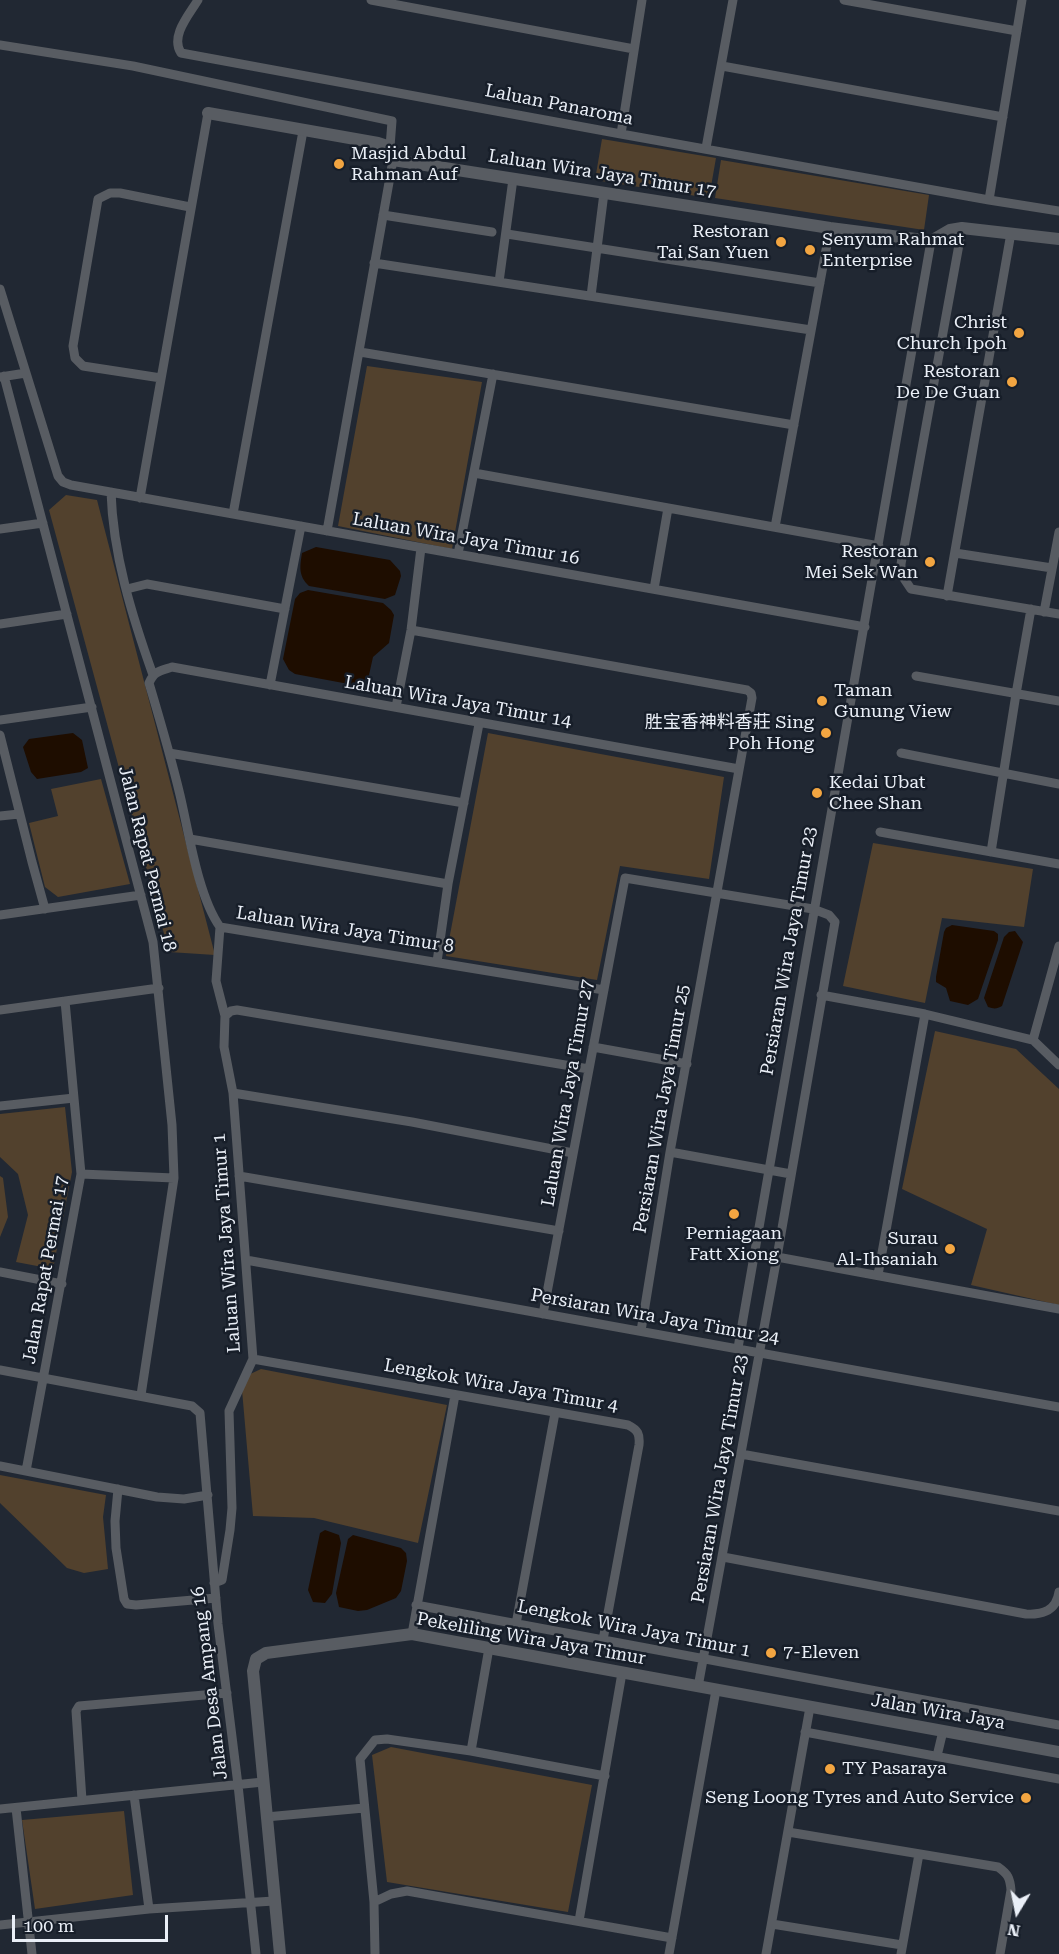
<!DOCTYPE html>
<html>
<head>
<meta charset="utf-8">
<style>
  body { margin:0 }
  #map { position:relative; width:1059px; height:1954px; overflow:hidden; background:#212833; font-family:"Roboto Serif",serif }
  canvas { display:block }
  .north { position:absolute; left:987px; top:1882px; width:60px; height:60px; -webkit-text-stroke:4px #171e29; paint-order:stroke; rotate:190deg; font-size:16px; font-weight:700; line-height:24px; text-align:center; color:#eaeff7 }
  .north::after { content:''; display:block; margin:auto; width:21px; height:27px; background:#eaeff7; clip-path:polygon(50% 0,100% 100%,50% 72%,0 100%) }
  .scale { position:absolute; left:12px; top:1915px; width:156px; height:27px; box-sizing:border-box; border:3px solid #eaeff7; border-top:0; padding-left:8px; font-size:18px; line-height:21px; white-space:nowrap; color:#eaeff7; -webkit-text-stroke:4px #171e29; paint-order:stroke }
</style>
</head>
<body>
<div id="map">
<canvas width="1059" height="1954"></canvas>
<div class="north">N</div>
<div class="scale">100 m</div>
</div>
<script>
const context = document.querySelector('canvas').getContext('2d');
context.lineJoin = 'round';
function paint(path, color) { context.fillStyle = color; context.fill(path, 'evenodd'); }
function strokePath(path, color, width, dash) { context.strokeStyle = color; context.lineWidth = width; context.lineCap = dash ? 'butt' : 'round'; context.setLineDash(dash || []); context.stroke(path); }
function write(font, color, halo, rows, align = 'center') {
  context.font = font + ' "Roboto Serif","Noto Sans SC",serif'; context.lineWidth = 5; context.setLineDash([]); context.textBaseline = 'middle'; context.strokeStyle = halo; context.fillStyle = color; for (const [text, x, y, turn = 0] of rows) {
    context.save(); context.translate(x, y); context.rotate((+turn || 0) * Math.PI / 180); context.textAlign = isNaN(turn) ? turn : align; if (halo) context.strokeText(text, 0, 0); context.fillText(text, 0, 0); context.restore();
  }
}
const green = new Path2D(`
  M602,139L716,158L709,198L595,180Z
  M721,160L929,195L924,230L715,198Z
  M367,366L482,382L452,549L338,526Z
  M66,495L97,500L215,955L169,952L49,510Z
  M488,733L724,777L709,879L620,866L597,980L446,956Z
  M101,779L130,884L58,897L45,887L29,823L58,816L51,789Z
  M873,843L1033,869L1024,927L942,918L925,1003L843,986Z
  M935,1031L1016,1049L1059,1089V1305L971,1285L987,1229L902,1189Z
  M65,1107L72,1172L53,1269L16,1262L28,1215L18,1174L0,1157V1114Z
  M0,1176L3,1178L8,1217L0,1237Z
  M261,1369L447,1405L418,1543L314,1518L253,1516L242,1390L246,1376Z
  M0,1475L106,1495L103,1517L108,1569L84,1573L67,1568L0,1503Z
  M391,1747L592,1785L568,1912L387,1882L372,1755Z
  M124,1811L133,1895L35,1909L22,1820Z`);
const water = new Path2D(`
  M316,547L390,560L400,571L401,576L395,595L385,599L309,586C298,576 300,566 302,553Z
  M308,590L383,603L391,610L394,615L389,643L373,657L369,675L366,678L362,683L354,685L295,674L289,670L283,659L295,599L300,593Z
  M73,733L82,740L88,768L81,772L37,779L31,772L23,747L29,739Z
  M952,925L994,931L998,934V940L978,999L968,1005L950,1001L946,988L936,982V977L944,932L946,928Z
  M1015,931L1023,942L1002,1006C997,1009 994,1009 988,1007L984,998L1004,937L1009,932Z
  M325,1530L339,1535L341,1543L332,1594L325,1603L313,1602L308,1590L320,1533Z
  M353,1535L401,1548L406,1553L407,1561L401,1591L396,1598L367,1610L358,1611L339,1607L336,1593L348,1539Z`);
const minor = new Path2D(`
  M198,0C189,15 170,36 181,53L621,134L989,200L1059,211
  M371,0L634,49
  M844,0L1017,31
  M0,45L133,66L392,121L390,147
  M722,66L1003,117
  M621,134L642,0
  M706,148L733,0
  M989,200L1022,0
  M383,215L492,232
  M962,228L901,564V574L911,589L1059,614
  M507,234L820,283
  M374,263L811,330
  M499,282L513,179
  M0,289L58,476L63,482L71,485L865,627
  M591,296L604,193
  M360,352L794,425
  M4,376L153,942L172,1125L174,1178L141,1395
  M0,377L26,373
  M161,378L83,366L75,358L73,346L98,199L110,193H120L190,207
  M474,473L879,546
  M111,492C113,555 132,616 153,675
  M140,498L208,113
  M233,514L303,131
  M775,527L830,228
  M0,529L43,523
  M327,531L393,160
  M955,553L1052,568
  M458,554L493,374
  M127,589L147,584L285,609
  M654,589L668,508
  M947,596L1011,233
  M1044,612L1059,532
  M0,624L67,614
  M411,630L747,690L751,693L752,698L670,1152L641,1331
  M916,676L1059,701
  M270,685L301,526
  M396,707L411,630L421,548
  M0,720L92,707
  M0,735L32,862L45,909
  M169,753L464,803
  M901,753L1059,784
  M0,816L19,814
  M880,832L1059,864
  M190,839L448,884
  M991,852L1016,694L1031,609
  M0,915L141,895
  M437,962L448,884L479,724
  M604,990L220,927C198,896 189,833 180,795C171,757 160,720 149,683C154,671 160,671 172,667L739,769
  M821,995L925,1014L1033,1040L1059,1065
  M0,1010L159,988
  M225,1016L231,1011L237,1010L589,1069
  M1033,1040L1059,946
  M593,1047L687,1064
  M233,1093L412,1122L573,1153
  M0,1106L74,1098
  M670,1152L791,1174
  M81,1174L174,1178
  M239,1176L559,1231
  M777,1257L1059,1309
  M246,1260L1059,1407
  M0,1272L62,1284
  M878,1275L925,1014
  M543,1314L625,878L813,909L829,915L835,922L777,1257L698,1687
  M738,1348L931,241
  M253,1359L628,1425C638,1430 640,1434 639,1445L603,1640
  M0,1370L192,1406L200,1413L218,1624L238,1785L256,1954
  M741,1454L1059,1511
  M0,1466L157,1497L184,1499L208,1495
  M26,1471L81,1174L65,1001
  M118,1489L115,1521L116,1548L124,1599L127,1604L136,1605L216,1598
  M723,1557L1026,1614C1043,1615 1056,1611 1059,1592
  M214,1583L222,1580L230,1530L232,1508L229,1411L253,1359L233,1093L224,1047L225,1016L216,981L220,927
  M416,1605L1059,1725
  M516,1624L555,1413
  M412,1634L455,1395
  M805,1732L1059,1779
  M471,1751L489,1648
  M937,1756L943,1731
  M134,1795L149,1909
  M82,1800L76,1711L79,1706L227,1693
  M16,1808L32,1954
  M0,1809L263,1782
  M266,1817L364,1808
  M788,1832L998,1867C1008,1874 1010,1878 1011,1890L1000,1954
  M374,1902L391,1894L407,1891L672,1938
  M579,1921L622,1673
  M772,1924L902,1945
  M0,1925L149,1909L274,1901
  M375,1954L374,1902L360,1759L375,1740L387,1739L471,1751L605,1776
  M669,1954L716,1690
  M766,1954L810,1707
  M901,1954L919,1854`);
const tertiary = new Path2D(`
  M208,113L378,143L390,147L393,160L830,228L931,241L950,230L962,228L1059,239
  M280,1954L253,1671L256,1659L266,1653L412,1634L1059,1752`);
const markers = [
  [339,164,6,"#f2a541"],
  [781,242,6,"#f2a541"],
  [810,250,6,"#f2a541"],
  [1019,333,6,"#f2a541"],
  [1012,382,6,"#f2a541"],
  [930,562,6,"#f2a541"],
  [822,701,6,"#f2a541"],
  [826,733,6,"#f2a541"],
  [817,793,6,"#f2a541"],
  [734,1214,6,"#f2a541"],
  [950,1249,6,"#f2a541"],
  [771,1653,6,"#f2a541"],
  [830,1769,6,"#f2a541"],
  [1026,1798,6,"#f2a541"]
];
const streetNames = [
  ["Laluan Panaroma",559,105,11],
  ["Laluan Wira Jaya Timur 17",602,174,9],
  ["Laluan Wira Jaya Timur 16",466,539,10],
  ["Laluan Wira Jaya Timur 14",458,702,10],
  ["Jalan Rapat Permai 18",147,859,76],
  ["Laluan Wira Jaya Timur 8",345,930,9],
  ["Persiaran Wira Jaya Timur 23",789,951,-80],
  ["Laluan Wira Jaya Timur 27",568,1093,-80],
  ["Persiaran Wira Jaya Timur 25",662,1109,-80],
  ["Laluan Wira Jaya Timur 1",227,1243,-94],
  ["Jalan Rapat Permai 17",46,1270,-80],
  ["Persiaran Wira Jaya Timur 24",655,1317,10],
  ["Lengkok Wira Jaya Timur 4",501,1386,10],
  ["Persiaran Wira Jaya Timur 23",720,1479,-80],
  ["Lengkok Wira Jaya Timur 1",634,1629,11],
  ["Pekeliling Wira Jaya Timur",531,1639,10],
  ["Jalan Desa Ampang 16",210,1683,-97],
  ["Jalan Wira Jaya",938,1712,10]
];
const poiNames = [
  ["Masjid Abdul",351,154,"left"],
  ["Rahman Auf",351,175,"left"],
  ["Restoran",769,232],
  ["Tai San Yuen",769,253],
  ["Senyum Rahmat",822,240,"left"],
  ["Enterprise",822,261,"left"],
  ["Christ",1007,323],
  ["Church Ipoh",1007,344],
  ["Restoran",1000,372],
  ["De De Guan",1000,393],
  ["Restoran",918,552],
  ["Mei Sek Wan",918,573],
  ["Taman",834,691,"left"],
  ["Gunung View",834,712,"left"],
  ["胜宝香神料香莊 Sing",814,723],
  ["Poh Hong",814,744],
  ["Kedai Ubat",829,783,"left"],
  ["Chee Shan",829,804,"left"],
  ["Perniagaan",734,1234,"center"],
  ["Fatt Xiong",734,1255,"center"],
  ["Surau",938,1239],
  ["Al-Ihsaniah",938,1260],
  ["7-Eleven",783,1653,"left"],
  ["TY Pasaraya",842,1769,"left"],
  ["Seng Loong Tyres and Auto Service",1014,1798]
];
paint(green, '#52412d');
paint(water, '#1e0d00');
strokePath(minor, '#585c62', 9);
strokePath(tertiary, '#585c62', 12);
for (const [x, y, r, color] of markers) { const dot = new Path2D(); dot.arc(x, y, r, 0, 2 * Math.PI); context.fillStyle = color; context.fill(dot); strokePath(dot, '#171e29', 2); }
write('18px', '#eaeff7', '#171e29', streetNames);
write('18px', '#eaeff7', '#171e29', poiNames, 'right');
</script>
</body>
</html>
